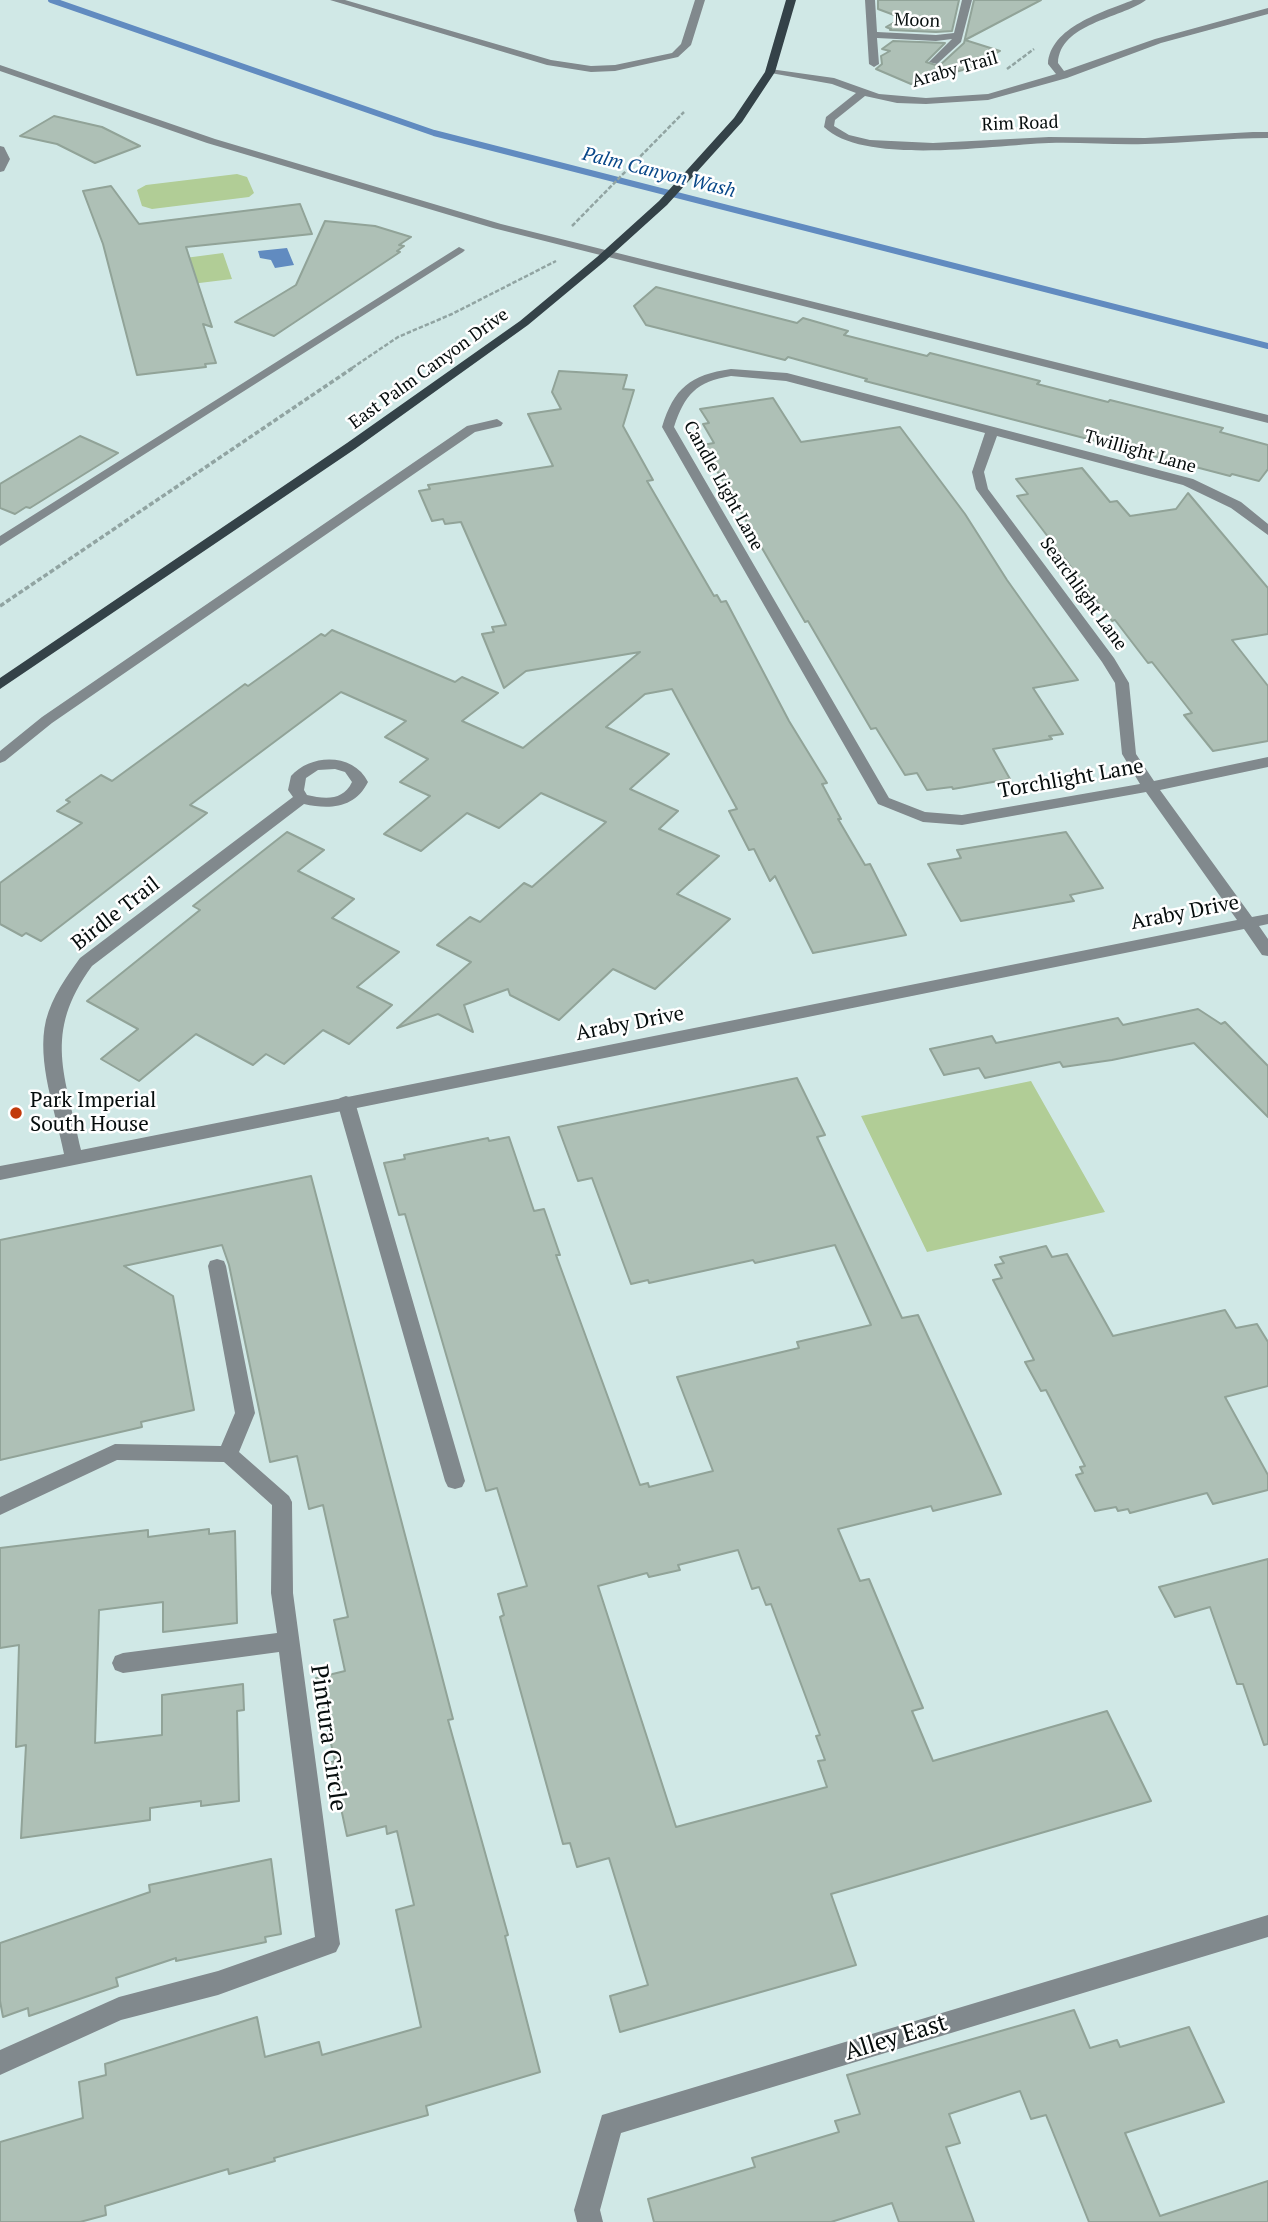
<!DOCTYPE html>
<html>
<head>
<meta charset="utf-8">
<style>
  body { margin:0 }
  canvas { display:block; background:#d0e8e6 }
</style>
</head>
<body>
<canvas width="1268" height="2222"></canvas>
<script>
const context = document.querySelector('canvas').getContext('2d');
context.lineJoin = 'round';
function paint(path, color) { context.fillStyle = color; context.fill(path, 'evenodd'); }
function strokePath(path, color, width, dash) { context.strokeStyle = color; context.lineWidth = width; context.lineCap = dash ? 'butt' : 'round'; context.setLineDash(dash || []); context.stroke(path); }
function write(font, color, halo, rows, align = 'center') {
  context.font = font + ' "PT Serif",serif'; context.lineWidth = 5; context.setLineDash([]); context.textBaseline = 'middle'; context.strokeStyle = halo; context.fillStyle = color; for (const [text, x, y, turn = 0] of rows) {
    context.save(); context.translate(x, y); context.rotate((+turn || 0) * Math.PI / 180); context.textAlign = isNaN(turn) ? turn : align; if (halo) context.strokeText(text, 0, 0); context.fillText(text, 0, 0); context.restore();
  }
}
const green = new Path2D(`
  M237,174L247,177L254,193L249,197L152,209L142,206L137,190L146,185Z
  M223,253L232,279L118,293L109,268Z
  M1031,1081L1105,1212L927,1252L861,1116Z`);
const water = new Path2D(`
  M287,248L294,265L275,268L271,260L260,258L258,251Z`);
const stream = new Path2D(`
  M51,0L434,133L1268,346`);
const building = new Path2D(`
  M878,0H959L952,31L936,32L890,30L891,29L886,27L902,18L878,9Z
  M974,0H1041L965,40L1000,51L970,68L911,84L876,69L882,64L881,56L890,51L882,49L893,41L945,43L926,62L939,66L964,43Z
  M54,116L102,127L140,146L95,163L57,144L20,136Z
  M111,186L139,224L300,204L312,234L186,247L212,327L203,324L216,363L205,364L206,367L137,375L103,244L83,191Z
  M325,221L375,226L411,237L399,245L404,246L397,251L400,252L274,336L235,322L296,285Z
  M656,287L797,323L803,318L848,331L844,335L927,356L930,353L1040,381L1037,384L1108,402L1110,400L1223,428L1220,432L1268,445V469L1259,481L1232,474L1230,476L865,381L867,379L788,357L785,360L646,325L634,306Z
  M559,371L627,375L623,389L634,390L623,426L653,480L647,481L714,596L717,595L721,602L726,601L789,721L827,783L822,784L841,819H838L865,865L870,864L906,935L813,953L775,876L770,881L754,849L749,850L729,811L737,809L672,689L645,694L606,727L669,754L630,789L678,811L659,829L719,856L677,894L730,919L655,989L613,969L559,1020L510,995L508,989L464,1005L473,1032L438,1014L397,1028L471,962L437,945L470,917L480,922L524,883L532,887L606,822L541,793L499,828L467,813L421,851L384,834L430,796L400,782L428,759L385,737L406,721L341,692L190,805L207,813L41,941L26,933L22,936L0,924V883L82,823L57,811L70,802L66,800L101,775L112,781L245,684L248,686L321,634L325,636L332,630L455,682L462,677L498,693L462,721L523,748L640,652L526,671L504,688L482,634L494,632L492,627L506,625L493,595L461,522L445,524L443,519L432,521L419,491L430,489L428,485L553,466L528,414L561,409L552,392Z
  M773,398L801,442L900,427L965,514L1007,580L1078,680L1033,688L1063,734L1049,736L1052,739L993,749L1010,779L953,789L952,787L927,790L917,773L905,775L876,728L871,729L808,621L805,622L702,445L714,443L703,424L709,423L700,409Z
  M80,436L118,453L30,508L26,507L15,514L0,508V484Z
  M1082,468L1110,502L1117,501L1130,516L1176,509L1188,493L1268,588V634L1232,640L1268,686V741L1213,751L1184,715L1192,713L1152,662L1148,663L1115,620L1112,621L1017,496L1028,494L1016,479Z
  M287,832L324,850L298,871L354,899L332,918L399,952L357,987L392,1005L349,1044L323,1030L284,1064L266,1054L253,1065L196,1034L139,1081L101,1059L138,1029L87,1001L200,910L193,906Z
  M1066,832L1103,888L1070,895L1074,901L961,921L928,864L961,858L957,850Z
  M1198,1009L1221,1024L1225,1022L1268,1066V1117L1194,1043L1112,1060L1063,1067L1060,1062L985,1078L979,1068L944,1075L930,1049L992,1036L996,1043L1118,1018L1123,1025Z
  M797,1078L825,1135L817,1137L902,1318L918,1315L1001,1494L933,1511L931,1506L838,1529L860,1581L869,1579L923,1708L912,1711L933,1761L1107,1711L1151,1801L831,1894L856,1965L620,2032L610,1996L648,1985L609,1858L577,1867L570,1843L563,1844L500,1617L504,1615L498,1594L527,1586L497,1488L486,1491L405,1214L399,1215L384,1163L405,1159L404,1155L488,1138L489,1141L509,1137L534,1211L544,1209L560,1255H556L640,1485L648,1483L649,1487L713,1471L677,1377L799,1348L797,1342L871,1325L835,1245L755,1263L753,1260L649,1283L648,1280L631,1284L592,1178L578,1181L558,1127ZM738,1550L752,1589L759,1587L766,1605L771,1604L804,1692L820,1735L816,1736L825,1760L818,1761L827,1787L676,1827L598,1586L647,1573L649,1577L680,1570L678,1565Z
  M311,1176L433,1642L453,1719L448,1720L508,1935L505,1936L540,2072L426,2106L428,2115L274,2158L275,2161L229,2174L228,2169L105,2206L106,2215L80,2222H0V2142L83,2118L79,2082L106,2075L105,2064L257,2017L265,2057L319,2042L322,2055L421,2027L396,1910L414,1905L397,1831L387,1834L386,1826L347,1836L331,1762L335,1761L316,1678L345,1671L334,1620L348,1617L323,1505L309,1509L297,1456L270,1462L229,1265L222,1245L124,1266L173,1296L194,1410L141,1422L142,1427L0,1460V1240Z
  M1046,1246L1052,1257L1067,1254L1113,1336L1225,1310L1236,1328L1257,1324L1268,1342V1386L1225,1397L1268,1475V1490L1213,1504L1207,1493L1130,1513L1128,1509L1118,1511L1116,1507L1095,1511L1076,1475L1083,1473L1080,1467L1085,1466L1046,1390L1041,1391L1025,1362L1034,1360L993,1280L1002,1278L995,1265L1004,1263L1000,1257Z
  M209,1529V1534L235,1531L237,1623L163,1632V1602L99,1610L95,1743L162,1735V1695L243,1684L244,1710L237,1711L239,1801L201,1806V1801L150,1808V1820L21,1838L26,1745L16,1747L19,1645L0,1648V1548L148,1530V1537Z
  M1268,1559V1744L1264,1745L1243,1684H1237L1210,1607L1175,1617L1159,1587Z
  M271,1859L281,1934L265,1937L266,1942L176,1961V1958L116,1978L118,1986L29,2016L28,2008L3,2017L0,2001V1943L150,1892L149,1885Z
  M1074,2010L1090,2048L1117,2040L1120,2047L1189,2027L1224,2102L1125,2133L1160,2216L1268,2181V2222H1089L1046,2115L1031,2119L1020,2091L949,2114L960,2143L946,2147L974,2222H899L892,2203L831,2222H654L648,2199L755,2167L752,2158L839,2132L835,2121L860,2114L847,2075Z`);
const pathFar1 = new Path2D(`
  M1007,69L1034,49
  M572,226L684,112
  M352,368L398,337L452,314L556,261`);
const path = new Path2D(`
  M0,606L354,367`);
const service = new Path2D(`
  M0,65L215,139L501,224L1268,415V423L493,228L207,143L0,71Z
  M459,247L465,250L463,252L0,546V536Z
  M497,419L503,423L501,426L475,432L52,723L5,761L0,763V751L42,717L467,426Z
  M346,1096L352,1098L355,1102L465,1481L462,1487L455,1489L448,1487L445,1481L337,1102L340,1098Z
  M1268,1915V1937L621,2133L600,2210L603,2222H577L574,2210L602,2115Z`);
const minor = new Path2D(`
  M330,0H345L551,60L591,66L615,65L672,53L681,44L695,0H705L691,45L678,57L615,71L591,72L547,65Z
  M865,0H875L877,32L936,35L954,33L962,0H972L961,42L937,64L929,62L952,39L936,41L877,38L879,64L874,67L869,64Z
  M1133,0H1146C1120,19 1060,23 1058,63L1064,71L1155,39L1268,8V14L1161,43L1067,78L988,100L926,104L897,103L865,96L835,120L834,126L849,135L870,140L933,143L1049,137L1145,138L1253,132H1268V138C1227,138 1186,143 1145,144C1113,145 1081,142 1049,143C994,145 864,166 824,127L826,117L856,93L832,84L765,72L770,69L834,78L879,94L926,98L988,94L1056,74L1048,64C1050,27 1103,12 1133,0Z
  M0,146L4,147L10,159L4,171L0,172Z
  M731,369L787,373L1193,479L1241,502L1268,524V535L1231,508L1183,485L997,436L984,472L988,489L1114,658L1129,683L1136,754L1154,781L1268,757V767L1160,790L1252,917L1268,914V924L1259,926L1268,939V956L1262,955L1244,929L0,1180V1166L64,1154C56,1112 36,1062 46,1020C52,997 66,977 80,958L293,797L288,790L291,776C311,753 354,753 368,782C355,808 330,810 304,804L92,966C42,1034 66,1076 81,1150L1237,920L1146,792L962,825L923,822L878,804L662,427C674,388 690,375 731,369ZM731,376L786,381L985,433L972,472L976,489L1102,662L1115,683L1122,754L1140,784L962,815L925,812L889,798L674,427C685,394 696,382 731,376ZM335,769L345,772L352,782C343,801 325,799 307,795L304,790L306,778L318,770Z
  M217,1259L224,1261L226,1266L255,1413L239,1452L289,1496L292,1502L293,1593L340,1944L336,1952L218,1995L121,2020L0,2075V2050L119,1997L218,1971L315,1937L279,1652L123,1673L115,1670L112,1663L115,1656L123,1653L277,1633L271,1593L272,1505L224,1462L117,1460L0,1515V1497L115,1444L221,1446L235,1413L208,1266L210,1261Z`);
const primary = new Path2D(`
  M786,0H796L775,72L742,122L667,205L605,261L528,325L355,449L0,689V678L347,443L520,321L597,257L659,201L734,118L765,72Z`);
const markers = [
  [16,1113,7,"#c23a0b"]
];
const farStreetnames = [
  ["Moon",917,21,2],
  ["Araby Trail",955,70,-16],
  ["Rim Road",1020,124,-2],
  ["East Palm Canyon Drive",429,369,-36],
  ["Twillight Lane",1140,452,16],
  ["Candle Light Lane",723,486,61],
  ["Searchlight Lane",1083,594,54]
];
const farWaternames = [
  ["Palm Canyon Wash",659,173,14]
];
const streetNames = [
  ["Torchlight Lane",1071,779,-10],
  ["Araby Drive",1185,913,-11],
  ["Birdle Trail",116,914,-38],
  ["Araby Drive",630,1024,-11]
];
const poiNames = [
  ["Park Imperial",30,1101],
  ["South House",30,1125]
];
const nearStreetnames = [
  ["Pintura Circle",328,1738,82],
  ["Alley East",896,2038,-17]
];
paint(green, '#b1cd96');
paint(water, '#618bc0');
strokePath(stream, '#618bc0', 6);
paint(building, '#aec0b6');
strokePath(building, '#91a398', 2);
strokePath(pathFar1, '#91a4a2', 2.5, [4.5, 2]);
strokePath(path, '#91a4a2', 3.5, [5, 2.5]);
paint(service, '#81898d');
paint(minor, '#81898d');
paint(primary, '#344248');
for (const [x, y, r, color] of markers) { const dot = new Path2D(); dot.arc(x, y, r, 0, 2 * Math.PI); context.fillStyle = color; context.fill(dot); strokePath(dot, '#fff', 2.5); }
write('18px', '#060d0d', '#fff', farStreetnames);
write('italic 19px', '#084788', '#fff', farWaternames);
write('21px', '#060d0d', '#fff', streetNames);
write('21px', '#060d0d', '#fff', poiNames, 'left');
write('24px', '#060d0d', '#fff', nearStreetnames);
</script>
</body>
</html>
